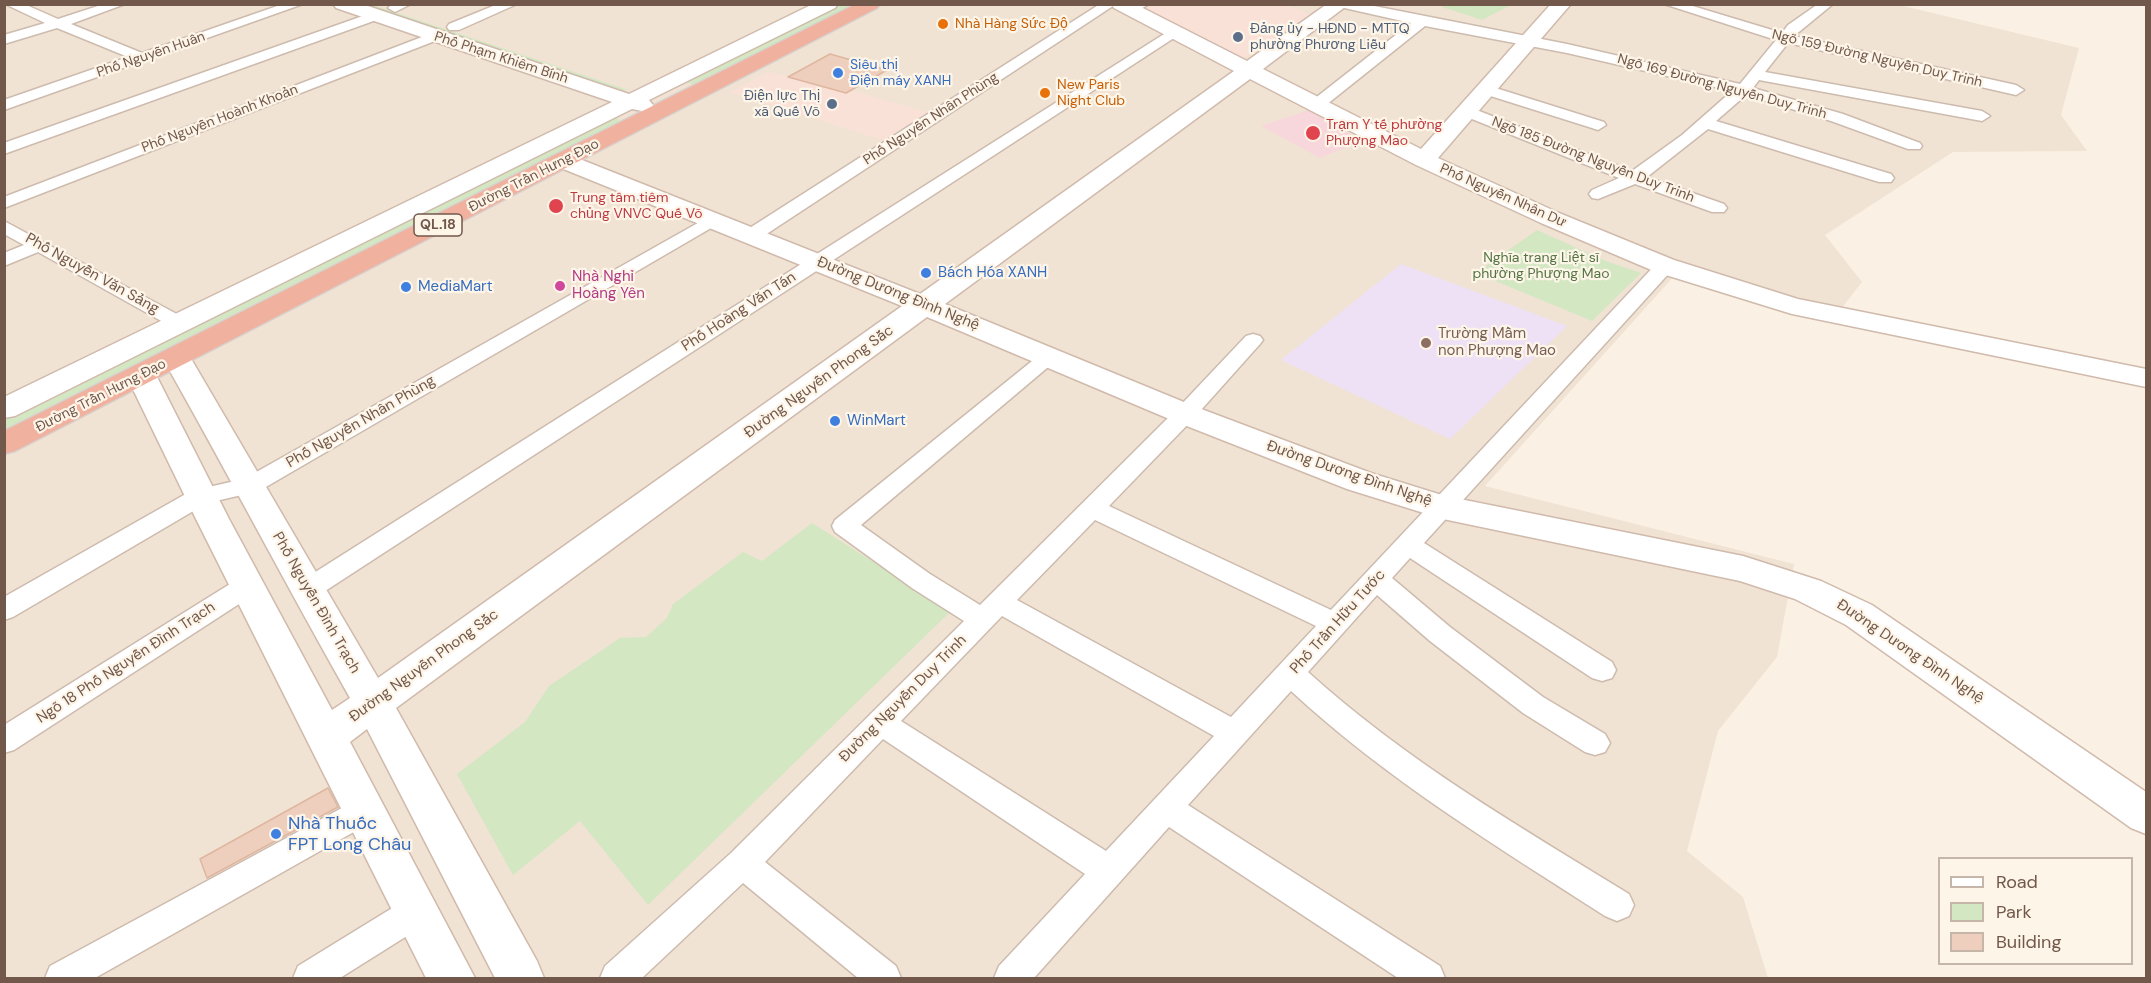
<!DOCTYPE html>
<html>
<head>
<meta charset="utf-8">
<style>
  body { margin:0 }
  #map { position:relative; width:2151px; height:983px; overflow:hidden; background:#faf1e4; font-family:"DM Sans",sans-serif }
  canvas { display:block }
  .frame { position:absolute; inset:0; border:6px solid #71584b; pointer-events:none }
  .legend { position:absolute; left:1938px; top:857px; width:195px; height:108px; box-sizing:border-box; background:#fef5e9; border:2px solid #c6b6aa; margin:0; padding:8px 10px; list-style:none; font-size:18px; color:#71584b }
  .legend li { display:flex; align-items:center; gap:12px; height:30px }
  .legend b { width:30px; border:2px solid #c6b6aa }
</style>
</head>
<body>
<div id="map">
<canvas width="2151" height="983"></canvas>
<div class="frame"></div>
<ul class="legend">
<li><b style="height:8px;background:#fff"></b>Road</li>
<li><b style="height:16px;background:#d3e7c3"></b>Park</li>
<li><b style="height:16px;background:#eecfbd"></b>Building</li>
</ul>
</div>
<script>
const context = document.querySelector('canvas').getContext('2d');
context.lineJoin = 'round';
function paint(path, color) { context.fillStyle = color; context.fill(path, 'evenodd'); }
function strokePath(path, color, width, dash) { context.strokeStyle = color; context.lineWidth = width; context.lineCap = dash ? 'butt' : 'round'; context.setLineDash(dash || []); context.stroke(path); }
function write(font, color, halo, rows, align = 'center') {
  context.font = font + ' "DM Sans",sans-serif'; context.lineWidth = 4.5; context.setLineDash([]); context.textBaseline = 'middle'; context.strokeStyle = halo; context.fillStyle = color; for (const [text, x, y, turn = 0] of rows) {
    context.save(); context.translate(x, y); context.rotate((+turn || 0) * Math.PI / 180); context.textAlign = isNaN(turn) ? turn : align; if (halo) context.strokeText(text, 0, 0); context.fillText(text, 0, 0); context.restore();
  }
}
const residential = new Path2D(`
  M1895,4L2079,48L2061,115L2087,151L1953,152L1825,235L1862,282L1831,322L1676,274L1485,486L1794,564L1777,657L1718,731L1687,851L1743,897L1768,978H5V5Z`);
const commercial = new Path2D(`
  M1160,4H1284L1311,15L1242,59L1146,9Z
  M769,72L846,94L853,91L930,113L886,141L730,92Z`);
const education = new Path2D(`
  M1401,264L1567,326L1450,439L1281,360Z`);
const medical = new Path2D(`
  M1312,109L1362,141L1320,158L1261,126Z`);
const green = new Path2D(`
  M1448,4H1511V5L1482,20L1442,7Z
  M362,5H373L628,90L620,91Z
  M839,5H854L693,84L684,82Z
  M613,117L620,120L619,122L5,430V415Z
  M1537,230L1606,261L1641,273L1592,321L1476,273Z
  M812,523L951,611L648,905L580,821L513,875L457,774L525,722L549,686L620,638L646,637L667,618L673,604L743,552L762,561Z`);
const building = new Path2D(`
  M830,54L887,70L846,93L788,77Z
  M328,788L338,807L207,878L200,859Z`);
const street = new Path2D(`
  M5,4H24L58,19L104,4H125L71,24L142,53L283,4H303L4,110V100L128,57L57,28L4,44V35L45,23Z
  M392,4H411L395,12L388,8Z
  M498,4H517L459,30H449L447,27L449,24Z
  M1100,4H1116L759,239H745L743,235L745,231Z
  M1130,4H1149L1134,13H1124L1122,10Z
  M1339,4H1364L1567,44L1740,84L1776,40L1664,4H1686L1782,33L1788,25L1818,4H1833L1794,36L2016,85L2024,90L2016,95L1788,43L1765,72L1982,111L1990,116L1982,121L1759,80L1753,88L1843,114L1920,143L1922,146L1920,149H1908L1831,121L1746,95L1716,121L1891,174L1894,178L1891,182H1879L1708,129L1647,177L1724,204L1727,208L1724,212H1712L1635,184L1598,199L1592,198L1589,194L1592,190L1619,178L1462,115L1460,112L1462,109H1474L1632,171L1682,135L1732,91L1567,53L1425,26L1321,109H1309L1307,106L1309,103L1411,23L1340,7Z
  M374,12L379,13L381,16L379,19L4,154V143Z
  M1172,29L1177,30L1179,33L1177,36L316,597L307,600L298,597L294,590L298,583Z
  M435,32L440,33L442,36L440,39L4,208V197Z
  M1486,85L1604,122L1606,125L1598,130L1592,128L1481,93L1478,90L1481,87Z
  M712,215L718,216L721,220L718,224L259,491L207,503L13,617L4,620V597L191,491L244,479Z
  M4,221L186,319L189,323L186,327H172L38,252L4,266V253L24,245L4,234Z
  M1665,260L1672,262L1675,266L1672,270L1424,543L1612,662L1616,670L1612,678L1602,681L1592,678L1410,558L1392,578L1450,627L1543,697L1605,734L1610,743L1605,752L1595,755L1585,752L1523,713L1430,641L1377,595L1308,672C1405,760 1518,826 1629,894L1634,905L1629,916L1617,921L1605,916C1496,846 1386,779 1291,691L1188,805L1440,966L1445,978H1398L1169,827L1034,978H994L999,966L1085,874L883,739L765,862L896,966L901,978H858L743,883L642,978H600L605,966L731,853L964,621L912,588L835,532L832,526L835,520L1042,353L1049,351L1056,353L1060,357L861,525L930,574L980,605L1177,409L1246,336L1253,334L1260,336L1263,340L1260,344L1193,419L1109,506L1331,610L1658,262ZM1095,520L1316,626L1231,717L1017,600ZM1002,616L1214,736L1106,851L901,721Z
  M247,576L256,579L260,586L256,593L14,750L4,753V725L238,579Z
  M364,796L375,800L379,810L375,820L95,978H45L50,966Z
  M414,897L426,902L431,913L426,924L340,978H293L298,966L402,902Z`);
const secondary = new Path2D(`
  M333,4H362L629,94L813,4H838L835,8L649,100L653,105L650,110L642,111L632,109L15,416L4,418V397L612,102L336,8Z
  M1111,4H1135L1247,61L1327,4H1349L1263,69L1421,149L1551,4H1571L1438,158L1559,213L1674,260L1798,299L2146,369V387L1792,314L1656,272L1541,223L1416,165L1250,79L945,304L1196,407L1371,473L1445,496L1743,556L1821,581L1872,605L2146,792V834L2131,828L1846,625L1795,599L1740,581L1443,519L1347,489L1174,421L927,317L396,708L537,961L544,978H495L367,729L350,742L475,978H426L196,519L126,375L131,369L141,366L151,369L156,375L229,519L332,710L350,698C286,585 226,470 162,357L166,351L176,348L186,351L190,357L378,678L902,306L556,166L552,161L556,156L564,154L572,156L920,294L1234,71L1114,8Z`);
const highway = new Path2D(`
  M856,4H880L877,8L15,451L4,454V431Z`);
const markers = [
  [943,24,6,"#e8710a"],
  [1238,37,6,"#5c6f8a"],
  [838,73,6,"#3f7fe0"],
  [1045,93,6,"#e8710a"],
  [832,104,6,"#5c6f8a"],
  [1313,133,8,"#e0444e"],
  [556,206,8,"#e0444e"],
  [926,273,6,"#3f7fe0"],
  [560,286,6,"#d1479c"],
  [406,287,6,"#3f7fe0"],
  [1426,343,6,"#8d6e63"],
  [835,421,6,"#3f7fe0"],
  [276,834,6,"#3f7fe0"]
];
const farFoodnames = [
  ["Nhà Hàng Sức Độ",955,24],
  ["New Paris",1057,85],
  ["Night Club",1057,101]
];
const farServicenames = [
  ["Đảng ủy - HĐND - MTTQ",1250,29],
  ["phường Phương Liễu",1250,45],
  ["Điện lực Thị",820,96,"right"],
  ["xã Quế Võ",820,112,"right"]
];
const farStreetnames = [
  ["Phố Nguyễn Huân",151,55,-19],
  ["Phố Phạm Khiêm Bính",501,58,18],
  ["Ngõ 159 Đường Nguyễn Duy Trinh",1877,59,13],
  ["Ngõ 169 Đường Nguyễn Duy Trinh",1722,87,15],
  ["Phố Nguyễn Hoành Khoản",220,119,-21],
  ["Phố Nguyễn Nhân Phùng",931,119,-33],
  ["Ngõ 185 Đường Nguyễn Duy Trinh",1593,160,21],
  ["Đường Trần Hưng Đạo",534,176,-27],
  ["Phố Nguyễn Nhân Dư",1503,196,24],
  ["Đường Trần Hưng Đạo",101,396,-27]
];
const farShopnames = [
  ["Siêu thị",850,65],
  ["Điện máy XANH",850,81]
];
const farHealthnames = [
  ["Trạm Y tế phường",1326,125],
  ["Phượng Mao",1326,141],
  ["Trung tâm tiêm",570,198],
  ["chủng VNVC Quế Võ",570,214]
];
const shields = [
  [438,225,48]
];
const shieldNames = [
  ["QL.18",438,225]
];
const farParknames = [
  ["Nghĩa trang Liệt sĩ",1541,258],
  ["phường Phượng Mao",1541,274]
];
const shopNames = [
  ["Bách Hóa XANH",938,273],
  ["MediaMart",418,287],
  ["WinMart",847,421]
];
const streetNames = [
  ["Phố Nguyễn Văn Sảng",92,274,29],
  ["Đường Dương Đình Nghệ",898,294,22],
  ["Phố Hoàng Văn Tán",739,312,-33],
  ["Đường Nguyễn Phong Sắc",819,382,-36],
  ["Phố Nguyễn Nhân Phùng",361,422,-30],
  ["Đường Dương Đình Nghệ",1349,474,19],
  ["Phố Nguyễn Đình Trạch",316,603,60],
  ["Phố Trần Hữu Tước",1338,622,-48],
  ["Đường Dương Đình Nghệ",1910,652,34],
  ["Ngõ 18 Phố Nguyễn Đình Trạch",126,663,-33],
  ["Đường Nguyễn Phong Sắc",424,666,-36],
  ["Đường Nguyễn Duy Trinh",903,699,-45]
];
const hotelNames = [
  ["Nhà Nghỉ",572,277],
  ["Hoàng Yên",572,294]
];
const educationNames = [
  ["Trường Mầm",1438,334],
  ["non Phượng Mao",1438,351]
];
const nearShopnames = [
  ["Nhà Thuốc",288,824],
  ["FPT Long Châu",288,845]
];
paint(residential, '#f1e3d3');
paint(commercial, '#fae1d8');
paint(education, '#eee1f6');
paint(medical, '#f8d7dc');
paint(green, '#d3e7c3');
paint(building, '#eecfbd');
strokePath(building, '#dfb69f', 1.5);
strokePath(street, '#cdbbae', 3);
strokePath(secondary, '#d0baac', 3);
strokePath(highway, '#d7d0cd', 3);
paint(street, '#fff');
paint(secondary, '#fff');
paint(highway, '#f0b29f');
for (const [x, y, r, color] of markers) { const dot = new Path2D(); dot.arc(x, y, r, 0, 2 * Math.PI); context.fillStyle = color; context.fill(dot); strokePath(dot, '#fef5e9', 2); }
write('14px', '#c56008', '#fef5e9', farFoodnames, 'left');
write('14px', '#4e5e75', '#fef5e9', farServicenames, 'left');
write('14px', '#71584b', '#fef5e9', farStreetnames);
write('14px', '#366cbe', '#fef5e9', farShopnames, 'left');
write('14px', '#be3a42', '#fef5e9', farHealthnames, 'left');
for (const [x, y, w] of shields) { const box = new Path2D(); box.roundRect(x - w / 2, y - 11, w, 22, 4.5); context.fillStyle = '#fef5e9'; context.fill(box); strokePath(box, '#71584b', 1.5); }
write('bold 14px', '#71584b', null, shieldNames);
write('14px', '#547644', '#fef5e9', farParknames);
write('15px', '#366cbe', '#fef5e9', shopNames, 'left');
write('15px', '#71584b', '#fef5e9', streetNames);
write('15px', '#b23c85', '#fef5e9', hotelNames, 'left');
write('15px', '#785e54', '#fef5e9', educationNames, 'left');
write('18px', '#366cbe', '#fef5e9', nearShopnames, 'left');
</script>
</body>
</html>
